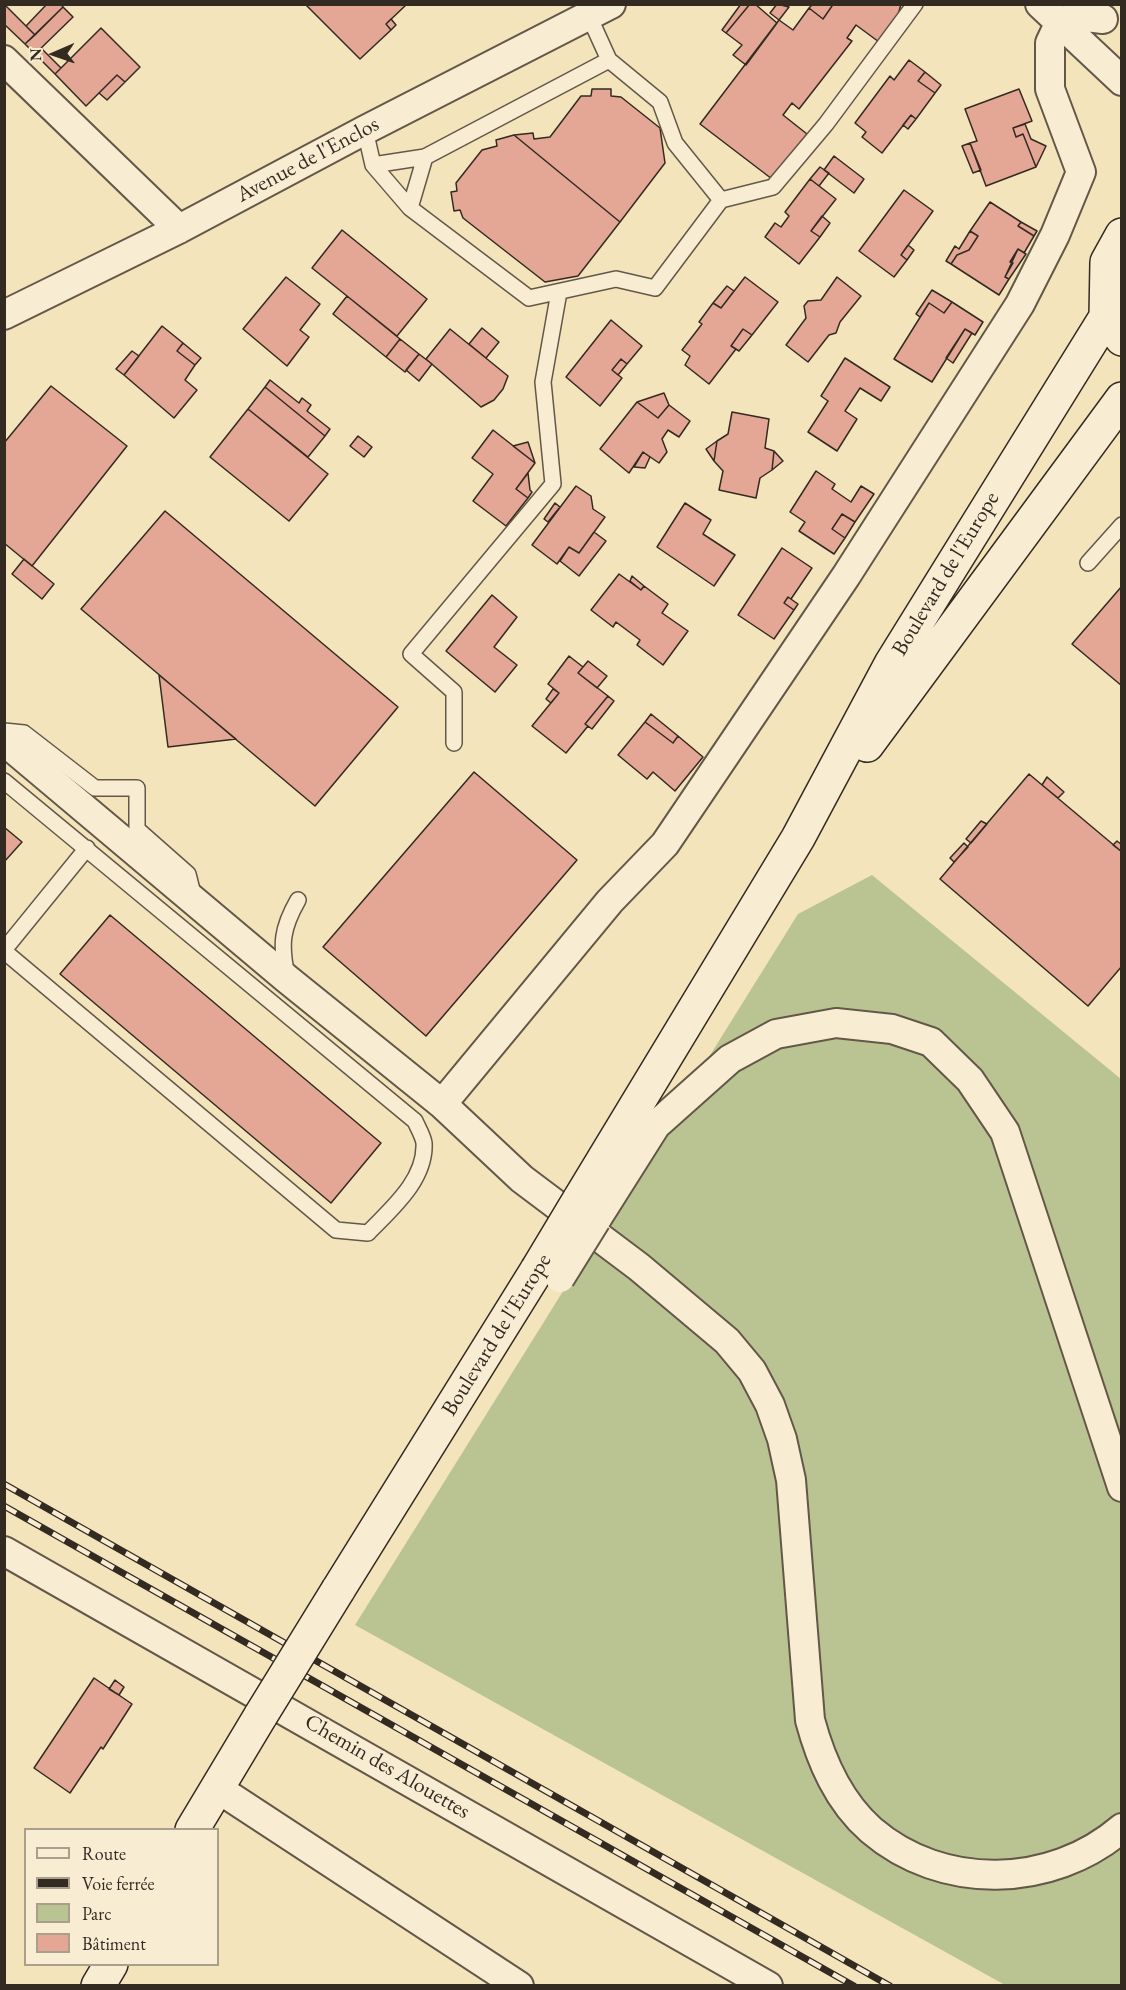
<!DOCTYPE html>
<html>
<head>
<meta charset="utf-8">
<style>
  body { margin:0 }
  #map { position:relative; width:1126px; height:1990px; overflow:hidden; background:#f4e4bc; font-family:"EB Garamond",serif }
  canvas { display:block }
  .frame { position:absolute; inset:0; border:6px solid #332a21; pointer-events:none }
  .legend { position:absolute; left:24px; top:1828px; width:195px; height:138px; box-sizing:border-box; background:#f8edd3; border:2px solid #a99f8c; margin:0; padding:8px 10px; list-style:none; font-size:18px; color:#332a21 }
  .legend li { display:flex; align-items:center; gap:12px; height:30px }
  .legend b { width:30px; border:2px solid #a99f8c }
  .north { position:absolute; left:24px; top:24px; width:60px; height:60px; -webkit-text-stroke:4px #f8edd3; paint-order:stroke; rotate:268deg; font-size:16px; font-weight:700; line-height:24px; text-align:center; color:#332a21 }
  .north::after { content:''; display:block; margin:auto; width:21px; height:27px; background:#332a21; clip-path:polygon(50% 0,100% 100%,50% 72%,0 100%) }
</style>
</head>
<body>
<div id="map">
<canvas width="1126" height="1990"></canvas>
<div class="frame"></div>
<ul class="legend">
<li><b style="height:8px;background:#f8edd3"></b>Route</li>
<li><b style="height:8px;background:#332a21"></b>Voie ferrée</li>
<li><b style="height:16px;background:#bac492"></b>Parc</li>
<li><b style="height:16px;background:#e4a695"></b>Bâtiment</li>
</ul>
<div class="north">N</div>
</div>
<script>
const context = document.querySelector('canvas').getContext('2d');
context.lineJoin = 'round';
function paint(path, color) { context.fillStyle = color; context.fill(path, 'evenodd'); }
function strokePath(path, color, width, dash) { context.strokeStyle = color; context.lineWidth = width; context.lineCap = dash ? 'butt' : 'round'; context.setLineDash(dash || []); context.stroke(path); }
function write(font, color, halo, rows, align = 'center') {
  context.font = font + ' "EB Garamond",serif'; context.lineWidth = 5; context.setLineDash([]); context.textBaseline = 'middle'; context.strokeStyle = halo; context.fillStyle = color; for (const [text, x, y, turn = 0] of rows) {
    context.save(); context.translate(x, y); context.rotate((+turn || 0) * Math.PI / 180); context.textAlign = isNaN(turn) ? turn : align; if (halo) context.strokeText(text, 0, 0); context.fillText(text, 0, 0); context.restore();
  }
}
const green = new Path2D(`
  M872,875L1121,1079V1985H1005L355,1625L798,914Z`);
const building = new Path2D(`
  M4,4L35,35L25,44L4,24Z
  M47,4H61L63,7L35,35L26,26Z
  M305,4H405L406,5L386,24L391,30L360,59Z
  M741,4H750L726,33L722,30Z
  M750,4H755L777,23L746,65L733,55L742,45L726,33Z
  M777,4L789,7L779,20L770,13Z
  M813,4H830L832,6L823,19L809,8Z
  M830,4H901L897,19L879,42L856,25L847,38L852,41L799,109L792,103L783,115L807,134L772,179L700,124L779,20L793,30L809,8L823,19L832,6Z
  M63,7L73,17L35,54L25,44Z
  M391,19L396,25L391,30L386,24Z
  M101,28L140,67L125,82L117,75L86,106L55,74Z
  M41,48L61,68L55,74L35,54Z
  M909,60L925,72L918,81L935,93L916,119L911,115L882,153L862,137L866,132L855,123L890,76L894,80Z
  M925,72L941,85L935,93L918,81Z
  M117,75L125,82L107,100L99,93Z
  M592,89H611V96L621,97L660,128L665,163L620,222L514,135L533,133L534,139L550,137L581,96H591Z
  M1019,89L1032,121L1013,128L1016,137L1023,134L1036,167L986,186L970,143L977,141L965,109Z
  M911,115L916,119L908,129L903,125Z
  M1025,124L1031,139L1046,146L1036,167L1023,134L1016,137L1013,128Z
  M514,135L620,222L578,276L545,282L463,218L460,210L454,211L451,192L457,191L456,183L482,150L497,146L496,140Z
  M970,143L981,170L973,173L962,146Z
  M834,156L864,179L854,193L824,170Z
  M820,167L829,173L819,186L810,179Z
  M810,179L836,199L811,231L820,237L799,264L765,237L775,223L781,227L789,216L785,212Z
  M904,190L933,211L901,255L907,260L894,277L859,251Z
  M990,202L1021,222L1018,226L1034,236L1024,253L1018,249L1010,262L1013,263L1005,277L1009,279L999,295L951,264L957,255L969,250L978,236L970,231Z
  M822,216L830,223L820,237L811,231Z
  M1021,222L1037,231L1034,236L1018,226Z
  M342,230L427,299L397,336L312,268Z
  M970,231L978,236L969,250L957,255L951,264L946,261L955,246L959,249Z
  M908,245L914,250L907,260L901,255Z
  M1018,249L1026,254L1009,279L1005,277Z
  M286,277L320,304L300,330L309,337L287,366L243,329Z
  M745,277L778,302L752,335L743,329L731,346L736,349L709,384L685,365L690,356L682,350L702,324L699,322L713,303L721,308Z
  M837,277L861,296L840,322L836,333L829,335L808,362L786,345L806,318L804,306L808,301L821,300Z
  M727,286L734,291L721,308L713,303Z
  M932,290L952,302L944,313L929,303L920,317L916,314Z
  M347,296L400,339L386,357L333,314Z
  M952,302L983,322L975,335L965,329L932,382L894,359L929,303L944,313Z
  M611,320L642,346L627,364L621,359L612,370L622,378L600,406L566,377Z
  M162,326L183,343L177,351L195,365L185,380L197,390L174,418L124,375Z
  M482,328L499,342L486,358L469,344Z
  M450,329L508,376L503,389L494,400L481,407L426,359Z
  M743,329L752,335L739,351L731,346Z
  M965,329L972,333L953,363L946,358Z
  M400,339L419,354L405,372L386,357Z
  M183,343L201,358L195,365L177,351Z
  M132,351L139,356L124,375L116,369Z
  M419,354L432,364L419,381L406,370Z
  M845,358L890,387L881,401L860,388L845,411L857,419L837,451L808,432L828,401L821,396Z
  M621,359L627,364L618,375L612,370Z
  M270,380L299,403L302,398L311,405L307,411L330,429L325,436L265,387Z
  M51,386L127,446L32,566L4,543V443Z
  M265,387L325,436L308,457L248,409Z
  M664,393L669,405L658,418L637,402Z
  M637,402L658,418L669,405L690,421L679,437L668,430L662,439L667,452L659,463L643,452L629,473L600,449Z
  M248,409L328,474L289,521L210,457Z
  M732,412L769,419L765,448L774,451L772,470L760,478L756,498L719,490L723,471L714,461L717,441L728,434Z
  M493,430L535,463L516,489L528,498L506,526L473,501L493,474L472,458Z
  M358,436L372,447L364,457L350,446Z
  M717,441L714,461L706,449Z
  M528,442L535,463L513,446Z
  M774,451L783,461L772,470Z
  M643,452L650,457L645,468L634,467Z
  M816,471L835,484L832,489L851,502L861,486L874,494L855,522L842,514L832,529L845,538L834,554L799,531L805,522L790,512Z
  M528,473L530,490L532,492L528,498L516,489Z
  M576,486L591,496L593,509L605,517L579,553L569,547L557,564L532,545Z
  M555,503L560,507L548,522L544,519Z
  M685,503L711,520L703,534L735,555L714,586L657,547Z
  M165,511L398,707L315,806L81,609Z
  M842,514L855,522L845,538L832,529Z
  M594,532L606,541L579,576L560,561L569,547L579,553Z
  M782,548L812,568L791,599L788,597L784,603L794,610L774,639L738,615Z
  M24,559L54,584L42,599L12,574Z
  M619,574L641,590L644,586L668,604L662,613L688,631L663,665L637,645L640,640L616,622L613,627L591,610Z
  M632,576L644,586L641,590L630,581Z
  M1122,586V686L1072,644Z
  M492,595L517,617L494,647L517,665L495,692L446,651Z
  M788,597L798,604L794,610L784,603Z
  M569,656L583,667L578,673L608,696L585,724L588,726L566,753L532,726L559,693L548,684Z
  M588,661L607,676L597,688L578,673Z
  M159,675L236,739L168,747Z
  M553,689L559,693L551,703L546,699Z
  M608,696L614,701L592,729L585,724Z
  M651,714L678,736L673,743L645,722Z
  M645,722L673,743L678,736L703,757L675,791L653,772L647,779L618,755Z
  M474,772L577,860L426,1036L323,947Z
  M1029,774L1122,852V966L1088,1006L940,879Z
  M1047,777L1064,792L1058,798L1042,785Z
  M981,821L987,824L971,843L966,839Z
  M4,827L22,842L4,862Z
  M1117,841L1122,845V852L1113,845Z
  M964,843L968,847L954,862L950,858Z
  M110,915L381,1143L331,1203L60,974Z
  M94,1678L132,1704L103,1749L101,1747L70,1793L34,1768Z
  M115,1680L124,1687L119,1695L109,1689Z`);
const lane = new Path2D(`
  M365,130L373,165L410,208L529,298L616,279L655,288L721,200L675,143L660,102L609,60L589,16
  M425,157L609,60
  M373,165L425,157L410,208
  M721,200L773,187L826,124L915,4
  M1088,563L1122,525
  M4,731L24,733L95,788H137V829L188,874L194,898
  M454,743V692L411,654L553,484L543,382L559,292
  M4,781L415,1121C418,1128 423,1136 424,1143C426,1180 391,1209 368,1233L336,1230L4,951
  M4,950L87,848
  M287,976C280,944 282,928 298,900`);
const street = new Path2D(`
  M1040,4L1122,81
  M4,60L179,229
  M4,315L179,229L365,130L611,4
  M4,741L287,979L442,1104L522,1179L639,1267L727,1341L752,1371L770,1405L782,1439L791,1480L810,1720C821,1761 838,1801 871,1830C942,1891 1051,1889 1122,1828
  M442,1104L610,901L665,844L846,576L1020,304L1055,235L1081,172L1050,89V43L1060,22L1078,16L1103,19
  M596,1220L656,1125L730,1059L776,1034L836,1023L892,1029L931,1042L970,1080L1005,1132L1122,1487
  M4,1551L768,1986
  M217,1788L519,1986`);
const secondary = new Path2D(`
  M1122,235L1107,262L1106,317L1122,339
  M867,745L1122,399
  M579,1200L798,838L891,664L1106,317
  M338,1590L537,1270
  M192,1830L261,1715
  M98,1986L111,1964`);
const rail = new Path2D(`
  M4,1484L890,1986
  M4,1506L854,1986`);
const streetBridge = new Path2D(`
  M560,1278L596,1220`);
const secondaryBridge = new Path2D(`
  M537,1270L579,1200
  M261,1715L338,1590`);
const streetNames = [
  ["Avenue de l'Enclos",308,160,-28],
  ["Boulevard de l'Europe",946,574,-59],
  ["Boulevard de l'Europe",497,1335,-58],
  ["Chemin des Alouettes",387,1767,30]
];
paint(green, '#bac492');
paint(building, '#e4a695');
strokePath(building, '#332a21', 1.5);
strokePath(lane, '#635848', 18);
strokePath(street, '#635848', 32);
strokePath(secondary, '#332a21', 36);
strokePath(lane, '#f8edd3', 15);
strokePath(street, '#f8edd3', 28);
strokePath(secondary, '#f8edd3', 33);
strokePath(rail, '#332a21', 7);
strokePath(rail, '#f8edd3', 4.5, [14]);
strokePath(streetBridge, '#635848', 32, []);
strokePath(secondaryBridge, '#332a21', 36, []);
strokePath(streetBridge, '#f8edd3', 28);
strokePath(secondaryBridge, '#f8edd3', 33);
write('22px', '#332a21', '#f8edd3', streetNames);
</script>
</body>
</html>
